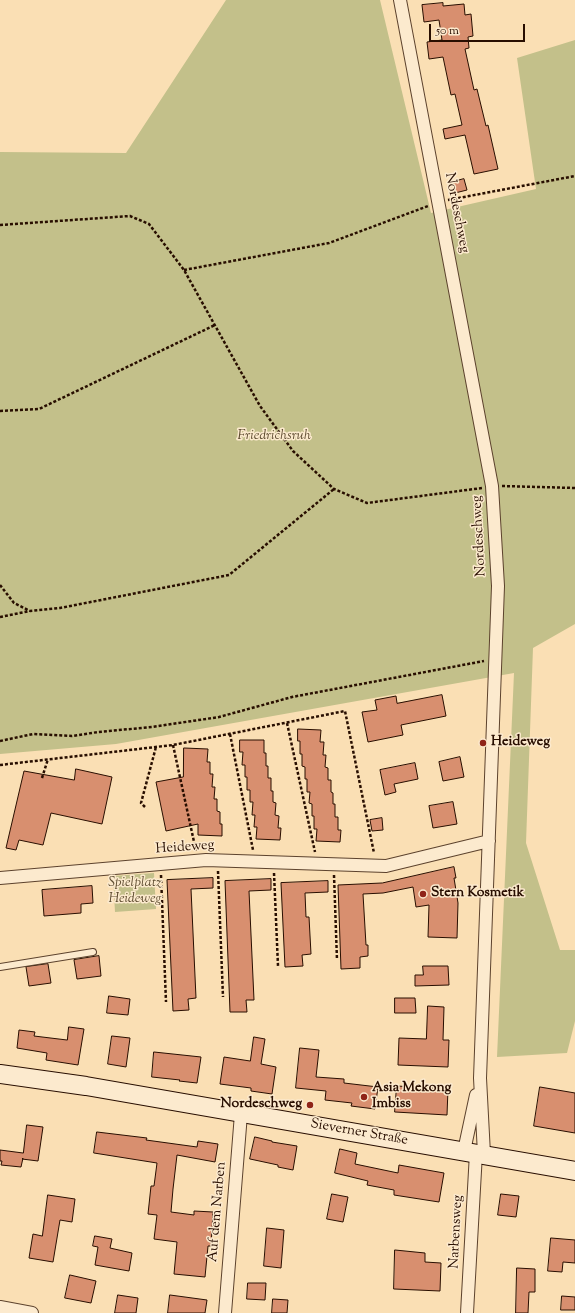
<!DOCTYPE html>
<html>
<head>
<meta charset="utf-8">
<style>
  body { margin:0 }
  #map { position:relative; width:575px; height:1313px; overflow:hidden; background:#fadfb4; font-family:"Sorts Mill Goudy",serif }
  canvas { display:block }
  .scale { position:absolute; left:429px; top:24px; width:96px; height:18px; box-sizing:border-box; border:2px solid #280e00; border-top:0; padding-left:5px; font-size:12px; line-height:14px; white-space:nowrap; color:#280e00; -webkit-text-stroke:3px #fceace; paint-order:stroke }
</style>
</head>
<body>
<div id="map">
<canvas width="575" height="1313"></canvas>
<div class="scale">50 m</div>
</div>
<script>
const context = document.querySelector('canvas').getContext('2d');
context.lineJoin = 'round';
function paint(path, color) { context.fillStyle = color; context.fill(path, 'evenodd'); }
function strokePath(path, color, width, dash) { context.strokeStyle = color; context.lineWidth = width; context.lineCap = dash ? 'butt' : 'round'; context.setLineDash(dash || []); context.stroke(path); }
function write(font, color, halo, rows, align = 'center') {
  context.font = font + ' "Sorts Mill Goudy",serif'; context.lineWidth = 3; context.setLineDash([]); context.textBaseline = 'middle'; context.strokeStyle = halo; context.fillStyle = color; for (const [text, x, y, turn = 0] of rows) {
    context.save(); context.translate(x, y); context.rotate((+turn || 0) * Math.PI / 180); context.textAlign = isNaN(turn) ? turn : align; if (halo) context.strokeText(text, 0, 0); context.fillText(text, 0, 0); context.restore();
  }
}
const green = new Path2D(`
  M226,0H380L431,213L536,189L517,58L575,40V624L533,648L526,843L560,950H575V1021L567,1053L497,1057L514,673L116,744L0,754V152L126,153Z
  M154,873L156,909L115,912L113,876Z`);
const building = new Path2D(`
  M443,3V6L464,4L465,15L471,14L473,36L468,37L469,48L465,49L474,90L477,89L486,126L488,125L498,169L474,174L465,135L445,139L443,129L462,125L455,94L451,95L443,57L429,59L427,42L442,40L439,20L424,22L422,5Z
  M464,179L467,190L455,193L453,182Z
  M442,695L446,716L401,725L403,735L368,742L362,712L377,710L375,700L396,696L397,703Z
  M298,729L321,730L320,742H324L323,755H326L325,767L328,768V780H331V792L333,793V804H335V817H338V830H341L340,842L316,841L317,829H314V816H312V804L309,803L310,792H307V779H305V767L302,766V754H300V741H298Z
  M240,740H264V753H266V766H268V778H271V791H273V802L276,803L275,815L279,816L278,828H281L280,840L256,839L257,827H254L255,815H252L253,802H250V790H247V777H245V765H242L243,752H240Z
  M184,748L208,749L207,762H210V774H213L212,787H215L214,799H217V811L220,812V824H222V836L198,835V824L166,831L156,782L183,777Z
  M460,757L464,777L443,781L439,762Z
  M415,763L418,779L394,784L396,792L385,795L380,770Z
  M76,769L112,777L102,824L51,813L43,845L19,840L16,850L6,848L24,771L74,780Z
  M453,802L457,824L433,828L429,806Z
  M382,818L383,830L372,831L370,820Z
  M454,867L456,878H454L458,903L457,938L428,937L429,905L416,907L413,887L383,893L363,894L366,945H368V956L360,957V968L341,969L338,885L382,883Z
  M213,878V888L191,889L196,998L188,999L189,1010L173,1011L167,880Z
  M271,879V890L249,891L254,1000H246L247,1012H230L225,881Z
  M328,881V892L305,893L306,917H309L311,954L302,955L303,966L285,967L281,883Z
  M92,886L93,903L81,904V913L44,916L42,890Z
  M99,956L101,976L77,979L74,960Z
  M48,964L51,983L29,986L26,967Z
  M423,966H448L449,985L415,986V975H423Z
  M109,996L130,999L128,1015L107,1013Z
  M395,998H415L416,1013H395Z
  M428,1006L444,1007L443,1040H449L448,1067L398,1065L399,1038L426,1039Z
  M69,1027L84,1029L78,1065L46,1060L47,1053L17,1048L19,1030L35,1032L34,1036L67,1040Z
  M112,1036L130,1038L126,1067L108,1064Z
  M254,1037L265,1039L261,1064L276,1067L272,1094L251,1091V1088L220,1084L224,1057L250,1061Z
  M300,1048L319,1050L316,1077L344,1079V1083L378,1087L375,1109L351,1106L352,1103L325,1100L326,1091L296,1088Z
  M154,1052L201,1057L197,1083L179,1081L180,1080L152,1077Z
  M397,1086L448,1089L447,1115L395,1112Z
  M540,1087L575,1093V1133L534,1126Z
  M27,1125L43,1127L38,1161L22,1159L23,1158L21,1167L1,1165L2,1161H0V1150L23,1153Z
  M97,1132L147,1138L146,1140L197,1147L198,1141L218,1144L215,1162L177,1155L173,1189L171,1212L194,1215V1211L213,1212L211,1246H208L205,1277L174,1274L177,1242L154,1239L157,1215L148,1214L151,1186H154L157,1163L94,1153Z
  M255,1137L272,1141V1142L297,1146L293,1170L278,1167V1165L250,1159Z
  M340,1149L357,1153L355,1164L398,1173L399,1165L444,1173L439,1202L394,1195V1190L367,1185L368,1181L335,1173Z
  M332,1194L348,1197L343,1222L327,1219Z
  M501,1194L519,1196L516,1217L498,1215Z
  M48,1195L75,1199L72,1222L60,1220L53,1262L29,1258L33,1234L42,1236Z
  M267,1228L284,1230L281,1268L264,1266Z
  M95,1236L112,1239L110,1248L132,1253L129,1271L95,1265L98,1247L93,1246Z
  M551,1238L575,1240V1263L563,1262L562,1272L548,1271Z
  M395,1250L425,1253V1262L441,1263L440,1291L394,1289Z
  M517,1268L535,1269V1292H529L528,1313H516Z
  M70,1275L96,1281L91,1303L65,1298Z
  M248,1283H266L265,1300L247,1299Z
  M118,1295L138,1298L136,1313H115Z
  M170,1295L207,1300L205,1313H168Z
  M562,1296L575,1297V1310H561Z
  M273,1299L288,1300L287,1313H272Z`);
const path = new Path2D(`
  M448,200L575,176
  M0,225L130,216L149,224L184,270L260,406L293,451L334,489L367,503L482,488
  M184,270L329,243L428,206
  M0,411L39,409L215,325
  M502,486L575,488
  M0,585L14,603L30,611L60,608L229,575L334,489
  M0,617L30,611
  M287,723L315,852
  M230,734L253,850
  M0,741L33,734L72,736L98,732L152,727L219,717L292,697L484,661
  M173,745L196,851
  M0,765L173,745L345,711L374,853
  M42,778L48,759
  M145,807L141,803L156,747
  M218,871L223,997
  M274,873L278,966
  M161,875L166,1002
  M334,875L337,960`);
const service = new Path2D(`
  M0,967L93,952`);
const minor = new Path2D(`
  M400,0L492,486L498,586L480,1078L484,1154
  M0,878L206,860L386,866L489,841
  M464,1151L476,1095
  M0,1307L32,1313
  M225,1313L241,1114
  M467,1313L476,1153`);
const secondary = new Path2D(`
  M0,1074L86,1086L575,1171`);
const markers = [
  [483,743,4,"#8f2418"],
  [423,894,4,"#8f2418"],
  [364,1097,4,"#8f2418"],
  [310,1105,4,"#8f2418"]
];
const streetNames = [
  ["Nordeschweg",456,213,79],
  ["Nordeschweg",480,536,-93],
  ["Heideweg",185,848,-4],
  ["Sieverner Straße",359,1133,10],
  ["Auf dem Narben",218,1212,-85],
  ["Narbensweg",457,1232,-87]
];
const parkNames = [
  ["Friedrichsruh",274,437],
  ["Spielplatz",135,884],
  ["Heideweg",135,900]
];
const poiNames = [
  ["Heideweg",491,743],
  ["Stern Kosmetik",431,894],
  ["Asia Mekong",372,1089],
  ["Imbiss",372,1105],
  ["Nordeschweg",302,1105,"right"]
];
paint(green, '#c3c08a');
paint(building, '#d88f6f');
strokePath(building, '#280e00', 1);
strokePath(service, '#5c422d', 8);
strokePath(minor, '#5c422d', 14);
strokePath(secondary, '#280e00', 20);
strokePath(path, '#280e00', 2.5, [3, 2]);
strokePath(service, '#fceace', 6);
strokePath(minor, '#fceace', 12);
strokePath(secondary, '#fceace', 18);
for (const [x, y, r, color] of markers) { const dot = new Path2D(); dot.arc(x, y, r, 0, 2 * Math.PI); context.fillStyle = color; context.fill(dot); strokePath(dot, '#fceace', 1.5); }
write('14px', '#280e00', '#fceace', streetNames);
write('italic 14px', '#5e4c30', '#fceace', parkNames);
write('bold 14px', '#280e00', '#fceace', poiNames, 'left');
</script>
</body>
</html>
